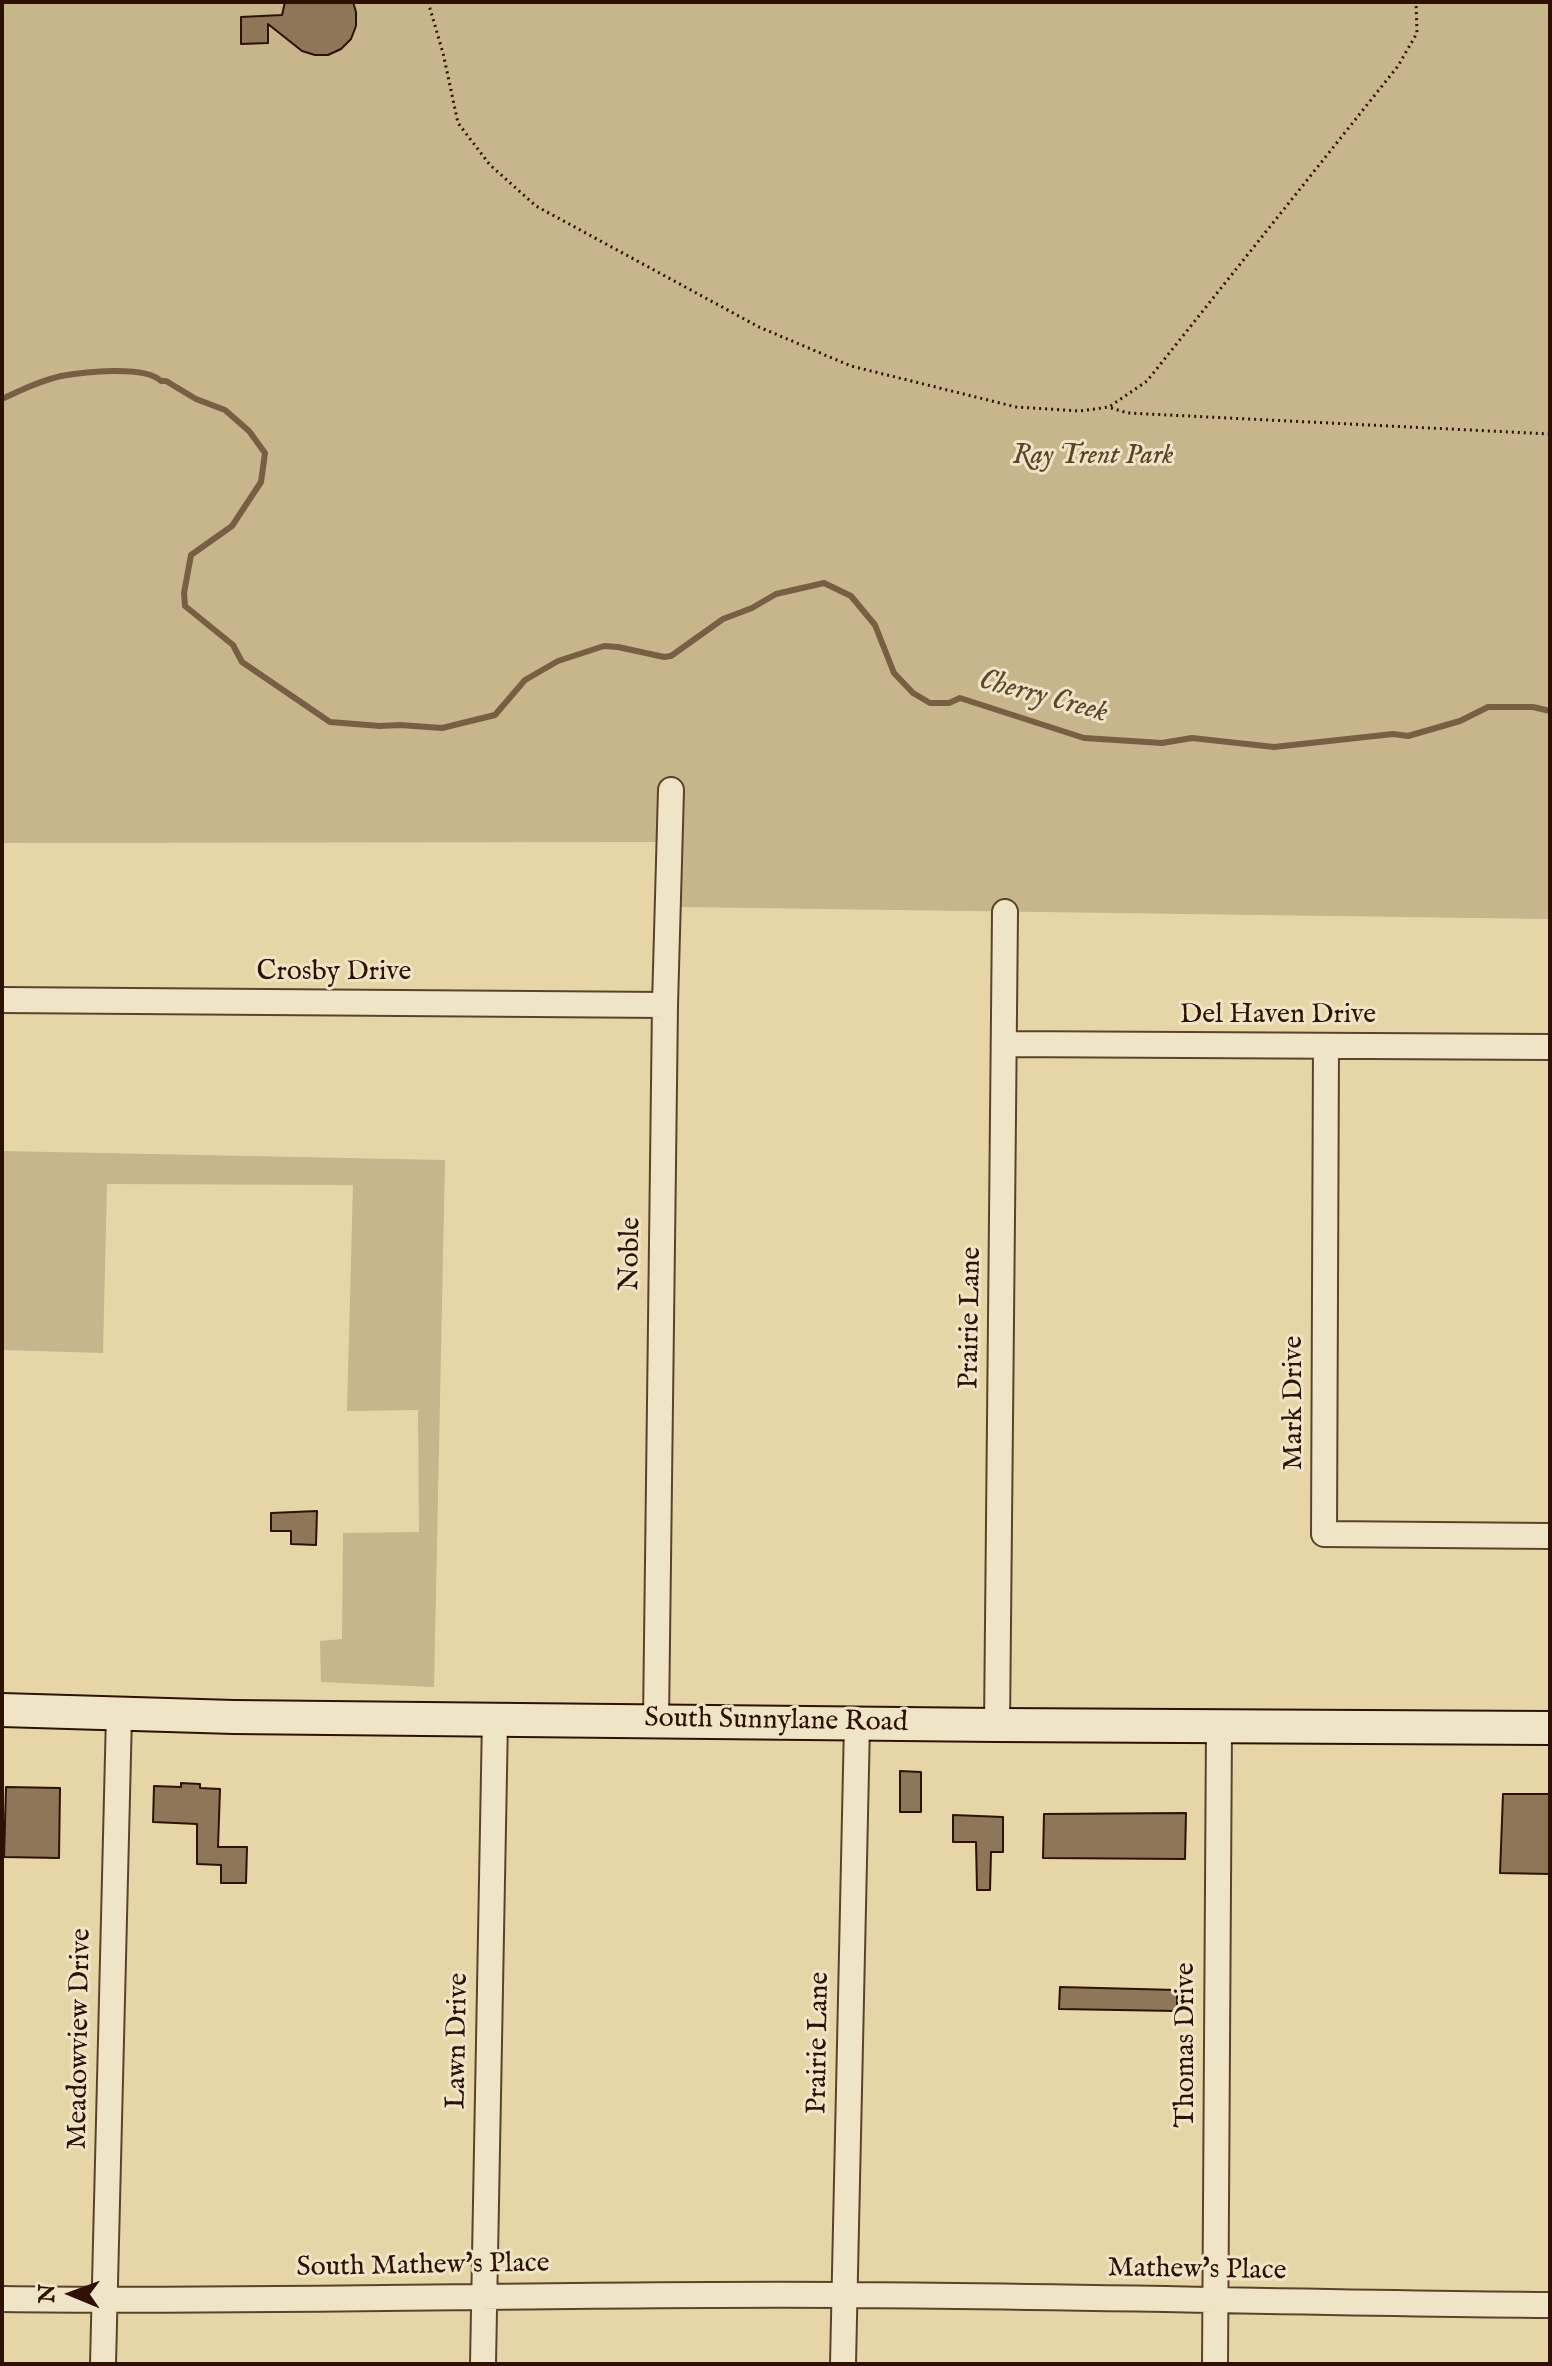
<!DOCTYPE html>
<html>
<head>
<meta charset="utf-8">
<style>
  body { margin:0 }
  #map { position:relative; width:1552px; height:2366px; overflow:hidden; background:#e6d6a7; font-family:"IM FELL English",serif }
  canvas { display:block }
  .frame { position:absolute; inset:0; border:4px solid #2e1102; pointer-events:none }
  .north { position:absolute; left:32px; top:2254px; width:80px; height:80px; -webkit-text-stroke:6px #efe4c6; paint-order:stroke; rotate:271deg; font-size:22px; font-weight:700; line-height:32px; text-align:center; color:#2e1102 }
  .north::after { content:''; display:block; margin:auto; width:28px; height:36px; background:#2e1102; clip-path:polygon(50% 0,100% 100%,50% 72%,0 100%) }
</style>
</head>
<body>
<div id="map">
<canvas width="1552" height="2366"></canvas>
<div class="frame"></div>
<div class="north">N</div>
</div>
<script>
const context = document.querySelector('canvas').getContext('2d');
context.lineJoin = 'round';
function paint(path, color) { context.fillStyle = color; context.fill(path, 'evenodd'); }
function strokePath(path, color, width, dash) { context.strokeStyle = color; context.lineWidth = width; context.lineCap = dash ? 'butt' : 'round'; context.setLineDash(dash || []); context.stroke(path); }
function write(font, color, halo, rows, align = 'center') {
  context.font = font + ' "IM FELL English",serif'; context.lineWidth = 6; context.setLineDash([]); context.textBaseline = 'middle'; context.strokeStyle = halo; context.fillStyle = color; for (const [text, x, y, turn = 0] of rows) {
    context.save(); context.translate(x, y); context.rotate((+turn || 0) * Math.PI / 180); context.textAlign = isNaN(turn) ? turn : align; if (halo) context.strokeText(text, 0, 0); context.fillText(text, 0, 0); context.restore();
  }
}
const green = new Path2D(`
  M2,2H1550V919L680,907L677,842L2,843Z
  M2,1151L445,1160L434,1687L321,1682L320,1641L342,1639L343,1533L419,1532L418,1410L347,1411L353,1185L107,1184L103,1353L2,1350Z`);
const stream = new Path2D(`
  M2,399C21,390 40,381 61,376C83,372 145,365 161,381H166L196,399L225,410L249,431L265,453L261,482L232,526L191,555L184,593L185,606L233,645L242,662L330,722L380,726L400,725L442,728L495,715L525,680L558,661L604,646L618,647L664,657L671,656L723,619L752,608L776,594L824,583L851,596L875,625L894,673L913,693L930,703H949L960,698L1084,738L1162,743L1192,738L1274,747L1393,734L1408,736L1460,721L1488,707H1533L1550,711`);
const building = new Path2D(`
  M285,2H353L356,12V26L351,39L341,49L328,55H315L302,51L268,24V43L241,44V17L282,15Z
  M317,1511L316,1545L291,1544V1531H271V1513Z
  M900,1771L921,1772V1812H900Z
  M181,1783L200,1784V1788L220,1789L218,1847H247L246,1883H221V1865L197,1864V1824L153,1822L154,1786L181,1787Z
  M6,1787L60,1788L59,1858L4,1857Z
  M1503,1794H1550V1874L1500,1873Z
  M1186,1813L1185,1859L1043,1858L1044,1814Z
  M953,1815L1003,1817V1852H991L990,1890H977L976,1842H953Z
  M1060,1987L1177,1990V2011L1059,2009Z`);
const path = new Path2D(`
  M428,2L443,53L458,123L490,165L536,206L759,327L851,366L1016,407L1080,411L1109,407L1147,381L1398,66L1417,33L1416,2
  M1111,408L1128,413L1550,434`);
const street = new Path2D(`
  M2,1000L665,1005
  M1005,1044L1550,1047
  M1326,1046L1324,1534L1550,1536
  M656,1720L665,1005L671,790
  M997,1725L1005,912
  M2,2299C282,2303 562,2293 842,2295C1078,2296 1314,2303 1550,2305
  M103,2364L119,1715
  M483,2364L495,1719
  M843,2364L857,1724
  M1215,2364L1219,1726`);
const secondary = new Path2D(`
  M2,1710L234,1717L997,1725L1550,1728`);
const parkNames = [
  ["Ray Trent Park",1093,457]
];
const streetNames = [
  ["Crosby Drive",334,973],
  ["Del Haven Drive",1278,1016],
  ["Noble",632,1254,-89],
  ["Prairie Lane",972,1318,-89],
  ["Mark Drive",1295,1403,-90],
  ["South Sunnylane Road",776,1722,1],
  ["Meadowview Drive",81,2039,-89],
  ["Lawn Drive",459,2041,-89],
  ["Prairie Lane",820,2043,-89],
  ["Thomas Drive",1187,2045,-90],
  ["South Mathew's Place",423,2267,-1],
  ["Mathew's Place",1197,2271,1]
];
const waterNames = [
  ["Cherry Creek",1043,698,15]
];
paint(green, '#c7b58b');
strokePath(stream, '#775f43', 6);
paint(building, '#8e7758');
strokePath(building, '#2e1102', 2);
strokePath(street, '#5c422b', 28);
strokePath(secondary, '#2e1102', 36);
strokePath(path, '#2e1102', 3, [2, 4]);
strokePath(street, '#efe4c6', 24);
strokePath(secondary, '#efe4c6', 32);
write('italic 28px', '#5c422b', '#efe4c6', parkNames);
write('28px', '#2e1102', '#efe4c6', streetNames);
write('italic 30px', '#5e452e', '#efe4c6', waterNames);
</script>
</body>
</html>
